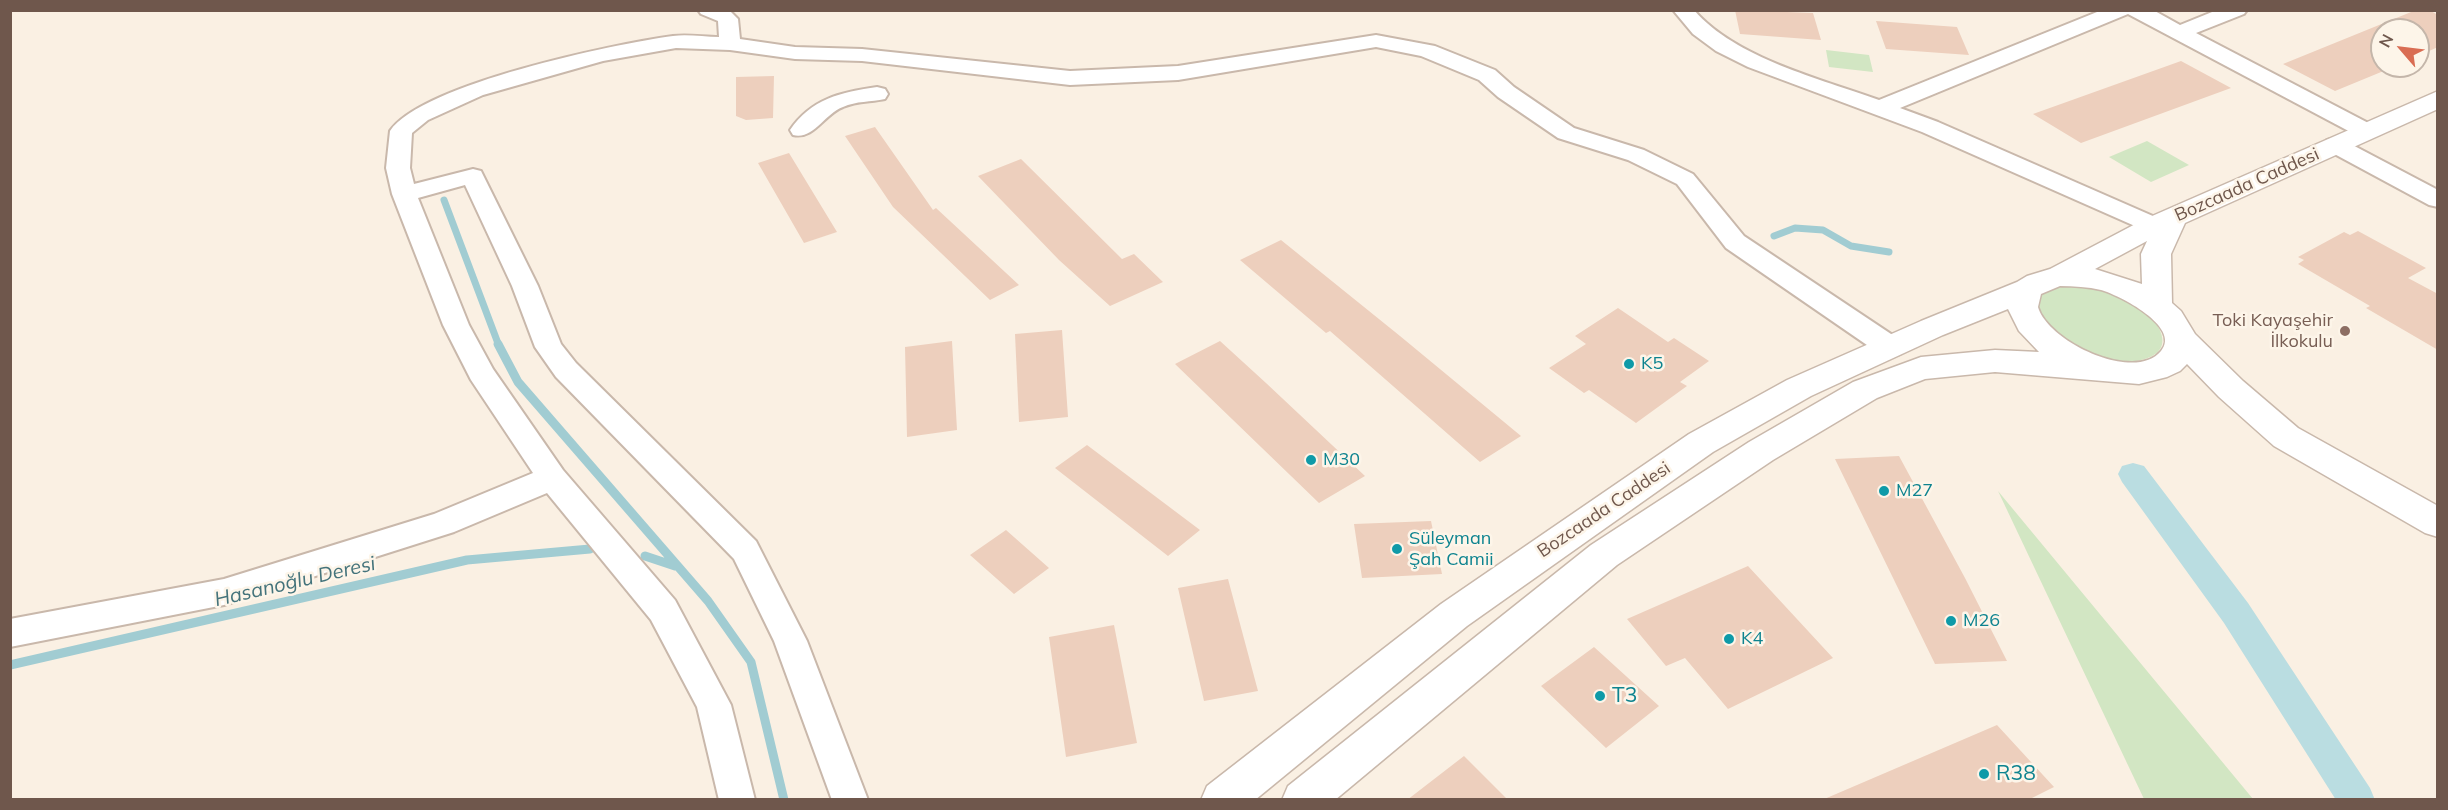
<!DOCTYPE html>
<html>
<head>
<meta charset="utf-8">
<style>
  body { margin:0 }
  #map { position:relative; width:2448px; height:810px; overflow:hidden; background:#faf0e3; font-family:Mulish,sans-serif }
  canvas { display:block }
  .frame { position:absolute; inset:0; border:12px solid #6f574c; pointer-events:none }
  .north { position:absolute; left:2370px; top:18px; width:60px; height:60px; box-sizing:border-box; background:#fdf5e9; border:2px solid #c4b6aa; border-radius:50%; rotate:298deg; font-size:16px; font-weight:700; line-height:24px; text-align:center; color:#6f574c }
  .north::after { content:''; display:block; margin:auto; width:21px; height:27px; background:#d96d53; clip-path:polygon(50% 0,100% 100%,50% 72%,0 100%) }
</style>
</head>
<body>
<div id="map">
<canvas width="2448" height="810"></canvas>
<div class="frame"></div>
<div class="north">N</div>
</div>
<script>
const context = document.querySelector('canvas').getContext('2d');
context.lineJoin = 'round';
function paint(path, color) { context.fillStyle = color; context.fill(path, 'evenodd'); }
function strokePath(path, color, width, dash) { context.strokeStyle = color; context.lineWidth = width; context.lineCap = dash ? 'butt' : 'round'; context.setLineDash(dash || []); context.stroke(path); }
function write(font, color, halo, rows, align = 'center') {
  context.font = font + ' Mulish,sans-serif'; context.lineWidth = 5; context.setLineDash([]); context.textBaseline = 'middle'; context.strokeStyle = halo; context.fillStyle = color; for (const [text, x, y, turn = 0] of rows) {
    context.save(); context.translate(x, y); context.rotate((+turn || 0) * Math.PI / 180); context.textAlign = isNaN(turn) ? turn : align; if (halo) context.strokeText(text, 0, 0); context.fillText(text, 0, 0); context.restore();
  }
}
const green = new Path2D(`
  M1826,50L1869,55L1873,72L1829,67Z
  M2147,141L2189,165L2151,182L2109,157Z
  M2091,285C2103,289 2119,292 2130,299C2156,315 2185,353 2136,361C2115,365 2093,357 2075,347C2061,340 2053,335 2044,322C2019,285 2068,286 2091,285Z
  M1998,491L2253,799H2144Z`);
const streamFar1 = new Path2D(`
  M444,200L499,346
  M1774,236L1795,228L1823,230L1851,246L1889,252`);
const stream = new Path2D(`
  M498,344L518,382L708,601L751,662L784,800
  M645,556L675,566
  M10,665L467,560L590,549`);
const canal = new Path2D(`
  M2133,463L2144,466L2248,603L2370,788L2375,800H2336L2224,623L2122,482L2118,474L2122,466Z`);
const building = new Path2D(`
  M1735,10L1813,13L1821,40L1740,34Z
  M2416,10H2429L2438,15V47L2418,56V30H2382V66H2395L2386,70L2335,91L2283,64Z
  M1876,21L1957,27L1969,55L1886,49Z
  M2181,61L2231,88L2081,143L2033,114Z
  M774,76L773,118L746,120L736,116V77Z
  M875,127L933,210L936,208L1019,285L990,300L893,207L845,136Z
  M789,153L837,232L804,243L758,163Z
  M1021,159L1122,259L1134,254L1163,282L1110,306L1059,260L978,176Z
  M2358,231L2426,268L2408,278L2438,294V350L2366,308L2370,306L2298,264L2304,260L2298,257L2344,232L2350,235Z
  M1281,240L1400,336L1521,436L1480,462L1330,331L1326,333L1240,260Z
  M1618,308L1668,342L1674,338L1709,361L1680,382L1687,386L1636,423L1589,390L1584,393L1549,368L1586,344L1575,336Z
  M1062,330L1068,417L1019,422L1015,334Z
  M952,341L957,430L907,437L905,347Z
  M1220,341L1266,383L1365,476L1319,503L1175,364Z
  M1087,445L1200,530L1168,556L1055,468Z
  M1899,456L1965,578L2007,661L1935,664L1835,459Z
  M1431,521L1442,574L1362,578L1354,524Z
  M1006,530L1049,568L1014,594L970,555Z
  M1748,566L1833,658L1728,709L1685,658L1666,666L1627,619Z
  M1228,579L1258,691L1204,701L1178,588Z
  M1114,625L1137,743L1066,757L1049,637Z
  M1594,647L1659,706L1606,748L1541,686Z
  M1997,725L2054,787L2028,800H1822Z
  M1464,756L1508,800H1407Z`);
const minor = new Path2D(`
  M698,10H729L738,19L740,39L795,47L862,49L1070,71L1178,66L1376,35L1435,46L1495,70L1514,87L1574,128L1644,150L1693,174L1744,236L1900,340L1904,347L1900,354L1890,356L1880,354L1726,248L1677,184L1628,160L1558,138L1498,97L1479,80L1421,56L1376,47L1178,80L1070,85L862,61L795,59L730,50L676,48L603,61L483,95L428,120L412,133L410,168L414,184L473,169L481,171L538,286L561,344L576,363L756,541L807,641L868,800H832L774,641L734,559L556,377L535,347L512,286L465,185L418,198L469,325L493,369L563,470L675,600L731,705L755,800H719L697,707L651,620L547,493L454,532L224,605L10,647V619L224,579L434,514L533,473L471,380L443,325L392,194L386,168L390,131C422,84 614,44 673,36C688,34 704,37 719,37L718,21L701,14Z
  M1673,10H1694C1735,58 1821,79 1879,100L2102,10H2153L2180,25L2217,10H2247L2244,14L2196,33L2374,126L2377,131L2374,136L2366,138L2358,136L2128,14L1900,108L1938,122L2162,220L2165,226L2162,232L2153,234L1922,132L1748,67L1716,51L1693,34Z
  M877,87L885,89L888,94L885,99C871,102 856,101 843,107C824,114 814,140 793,135L790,130C811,99 841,92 877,87Z
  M2335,138L2343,140L2438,190V207L2429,205L2327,150L2323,145L2327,140Z`);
const tertiary = new Path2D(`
  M2438,91V109L2185,223L2171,254L2172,303L2181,311L2195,334L2243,381L2298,428L2438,506V537L2425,533L2274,446L2219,397L2187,364L2180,371L2167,377L2139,384L1995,372L1925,379L1877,398L1773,460L1617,565L1335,800H1282L1288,786L1591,545L1749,442L1853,382L1921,357L1995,350L2039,352L2019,331L2008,309L1943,335L1811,396L1713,452L1467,626L1255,800H1201L1207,786L1441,604L1689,434L1787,380L1921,321L2017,282L2027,276L2050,269L2143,220ZM2147,241L2141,254L2142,284L2095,269ZM2060,286C2074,286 2088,287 2101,290C2119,295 2182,327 2161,351C2135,383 2048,342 2038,307L2041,294Z`);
const markers = [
  [2345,331,6,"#8d6e63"],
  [1629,364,6,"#0f9aa8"],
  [1311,460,6,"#0f9aa8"],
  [1884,491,6,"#0f9aa8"],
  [1397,549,6,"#0f9aa8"],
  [1951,621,6,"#0f9aa8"],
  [1729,639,6,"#0f9aa8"],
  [1600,696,6,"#0f9aa8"],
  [1984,774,6,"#0f9aa8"]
];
const streetNames = [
  ["Bozcaada Caddesi",2247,185,-24],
  ["Bozcaada Caddesi",1604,510,-34]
];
const educationNames = [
  ["Toki Kayaşehir",2333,321],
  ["İlkokulu",2333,342]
];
const cultureNames = [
  ["K5",1641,364],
  ["M30",1323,460],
  ["M27",1896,491],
  ["Süleyman",1409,539],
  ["Şah Camii",1409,560],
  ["M26",1963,621],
  ["K4",1741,639]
];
const waterNames = [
  ["Hasanoğlu Deresi",295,582,-13]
];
const nearCulturenames = [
  ["T3",1612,696],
  ["R38",1996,774]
];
paint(green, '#d2e6c3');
strokePath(streamFar1, '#a1ccd2', 7);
strokePath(stream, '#a1ccd2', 9);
paint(canal, '#badde1');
paint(building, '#edcfbd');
strokePath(minor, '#c9b8ab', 4);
strokePath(tertiary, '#c9b8ab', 3);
paint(minor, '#fff');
paint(tertiary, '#fff');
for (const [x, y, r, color] of markers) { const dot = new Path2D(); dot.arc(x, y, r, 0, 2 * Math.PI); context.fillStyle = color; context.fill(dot); strokePath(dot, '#fdf5e9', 2); }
write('18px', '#6f574c', '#fdf5e9', streetNames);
write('18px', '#785e54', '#fdf5e9', educationNames, 'right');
write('18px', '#0d838f', '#fdf5e9', cultureNames, 'left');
write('italic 20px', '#44737b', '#fdf5e9', waterNames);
write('21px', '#0d838f', '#fdf5e9', nearCulturenames, 'left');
</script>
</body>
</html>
